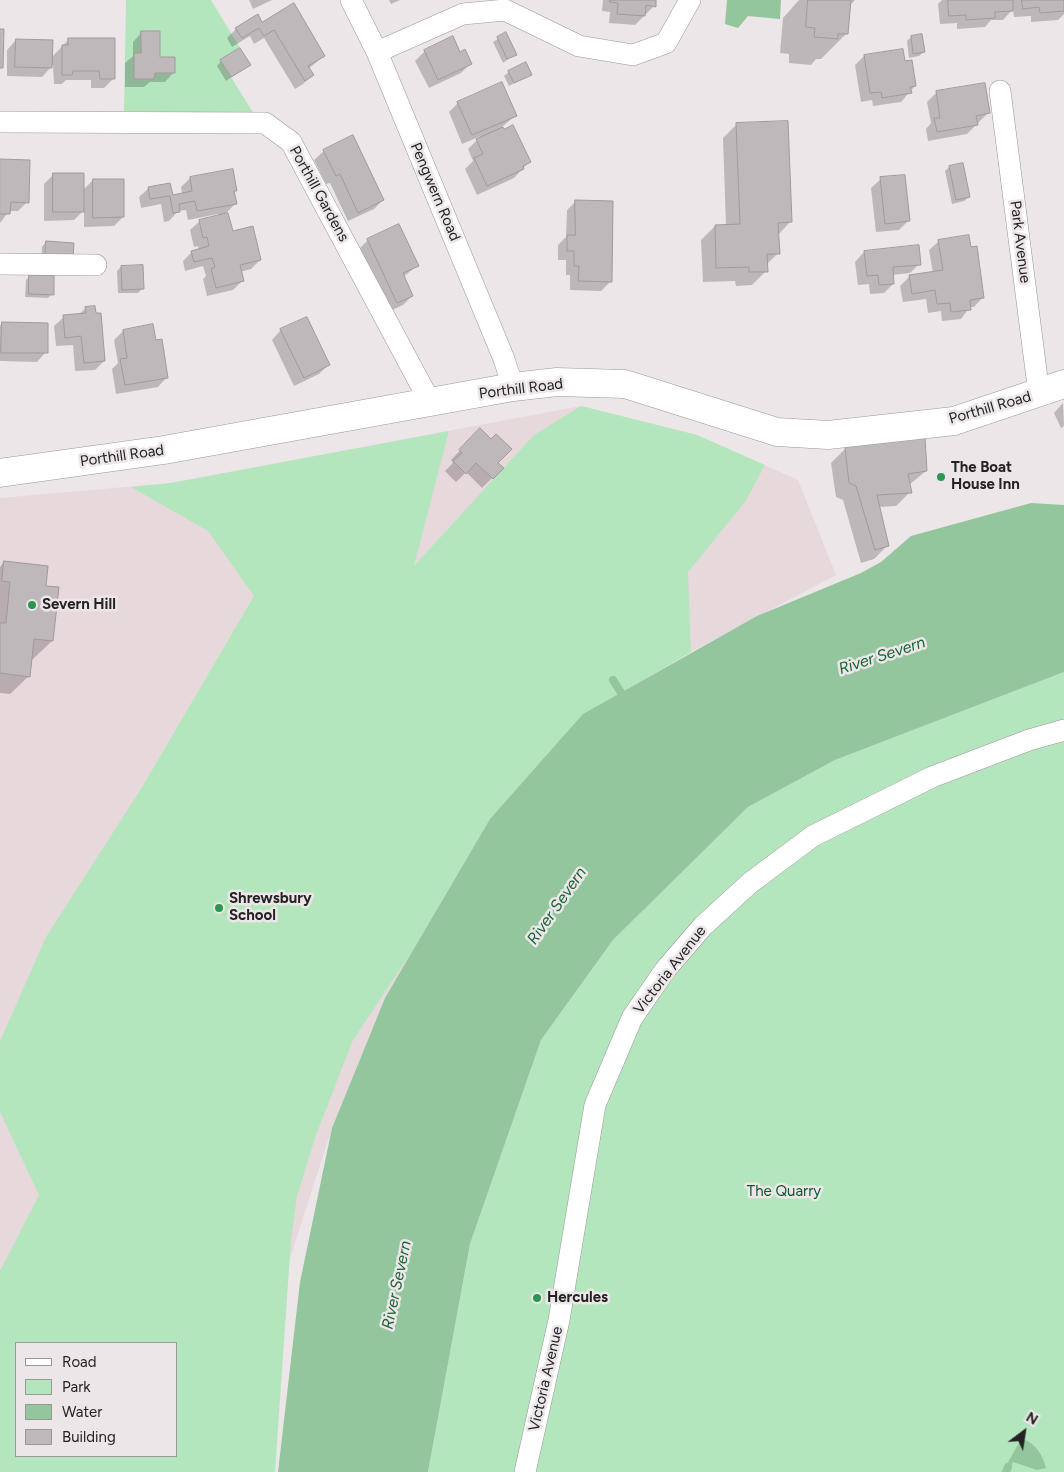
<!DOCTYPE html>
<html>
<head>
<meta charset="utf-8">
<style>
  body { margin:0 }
  #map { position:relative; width:1064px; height:1472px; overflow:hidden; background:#ece6e8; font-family:Figtree,sans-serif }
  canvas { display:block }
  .legend { position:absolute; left:15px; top:1342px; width:162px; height:115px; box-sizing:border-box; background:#ece6e8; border:1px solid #9c9899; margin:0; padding:6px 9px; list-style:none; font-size:15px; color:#242223 }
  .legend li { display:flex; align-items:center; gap:10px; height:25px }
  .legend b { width:25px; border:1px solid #9c9899 }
  .north { position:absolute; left:999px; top:1407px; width:50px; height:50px; -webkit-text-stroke:4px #ece6e8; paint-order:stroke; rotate:31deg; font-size:14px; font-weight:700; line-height:20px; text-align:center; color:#242223 }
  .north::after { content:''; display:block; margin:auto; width:18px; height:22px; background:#242223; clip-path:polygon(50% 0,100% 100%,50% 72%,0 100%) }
</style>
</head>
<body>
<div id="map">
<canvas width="1064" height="1472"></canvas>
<ul class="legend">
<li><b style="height:6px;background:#fff"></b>Road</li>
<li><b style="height:14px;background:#b4e6be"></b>Park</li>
<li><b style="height:14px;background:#93c69d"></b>Water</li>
<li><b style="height:14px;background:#beb8ba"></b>Building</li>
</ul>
<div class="north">N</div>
</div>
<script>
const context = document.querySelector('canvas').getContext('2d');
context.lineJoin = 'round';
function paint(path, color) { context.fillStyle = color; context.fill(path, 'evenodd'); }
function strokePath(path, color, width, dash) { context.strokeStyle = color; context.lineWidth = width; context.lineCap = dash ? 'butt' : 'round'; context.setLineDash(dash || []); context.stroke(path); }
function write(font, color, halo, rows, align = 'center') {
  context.font = font + ' Figtree,sans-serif'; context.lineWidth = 5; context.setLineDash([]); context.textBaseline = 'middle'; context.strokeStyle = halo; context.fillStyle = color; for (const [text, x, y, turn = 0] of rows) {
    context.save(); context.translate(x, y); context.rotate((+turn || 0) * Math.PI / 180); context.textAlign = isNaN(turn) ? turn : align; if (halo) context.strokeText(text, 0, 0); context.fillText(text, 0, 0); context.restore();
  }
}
const built = new Path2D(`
  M581,406L697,435L798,480L836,575L691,652L583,715L385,998L332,1128L237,1423L231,1472H0V498L171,483ZM16,1343H176V1456H16Z`);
const green = new Path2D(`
  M126,0H211L240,48L221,61L254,114L124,111ZM160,31V57H175V73H155L154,79H134V53H141Z
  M581,406L697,435L765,465L745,502L688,572L691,652L583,715L490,819L413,950L353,1040L316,1135L297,1196L291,1240L275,1472H0V1271L39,1195L0,1112V1041L46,937L141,789L254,596L208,531L131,487L171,483L449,431L414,566L534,435ZM16,1343H176V1456H16Z
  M1064,672V1472H428L470,1244L541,1040L613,940L748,807L835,760Z`);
const water = new Path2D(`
  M727,0H781L780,19L748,16L738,28L725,24Z
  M1031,503L1064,505V672L835,760L748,807L613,940L541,1040L470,1244L428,1472H278L300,1282L332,1128L385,998L490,819L583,714L757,616L861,573L881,562L911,536Z
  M1021,1439C1034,1441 1043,1455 1046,1468L1037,1470L1013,1462L1010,1468L1006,1466Z`);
const shadow = new Path2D(`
  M249,0H272L253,9Z
  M389,0H400L391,4Z
  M603,0H655L654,6L635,25L609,23L610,12L602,11Z
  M799,0H855L849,6L847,33L821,59H816L811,65L789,63V54L780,53L783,18Z
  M942,0H1064V14L1058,20L1031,22V16L1014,17L1013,9L1003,20H991L985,27L957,29V23L940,24L938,4Z
  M262,24L324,56L308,69L312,75L303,84L295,89L264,38L254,44L250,36L232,47L227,38L236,29Z
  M142,32L159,58L174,72L165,82H150L144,87H125V63L133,56V42Z
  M506,34L515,54L503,63L493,42Z
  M911,37L924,52L919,56L909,58L907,41Z
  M69,39L113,79L104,88H91V80H66L62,84H54L53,65L42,77L7,76V50L16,40L51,58Z
  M425,51L460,53L471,63L461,73L429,88L415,61Z
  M864,56L904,62L915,86L901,102L873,106L872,100L861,102L855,65Z
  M221,61L249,65L226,81L217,66Z
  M509,72L530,75L509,86L504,76Z
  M937,92L988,113L967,134L928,141L926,129L931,123L927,102Z
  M458,103L516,115L502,127L529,162L514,178L477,195L465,169L473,161L468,149L481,136L462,144L449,112Z
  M737,124L790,222L778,235V253L766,265V271L752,285L736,286L735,281L703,282L701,240L715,226H726L723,138Z
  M324,151L383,200L374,209L348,221L330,183L326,184L314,160Z
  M0,160L27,202L18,211H9L0,223Z
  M949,167L969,197L964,201L952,204L945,171Z
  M53,175L83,190L93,180L123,217L114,226L84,227V210L74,220L44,221V184Z
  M190,178L236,190L233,193L236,203L224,215L232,233L260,260L251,269L240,272L242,281L233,290L207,296L203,279L206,276L203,266L185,271L183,261L192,252L199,250L198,246L194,247L190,230L200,221L218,217V214L188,220L186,210L178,211L169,221L164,222L161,204L141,208L139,197L149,188L172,196L182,194L181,187Z
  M881,179L908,221L899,230L876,232L871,188Z
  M576,201L611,281L601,291L570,290V275H566V260H558V245L566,237L567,210Z
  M368,240L417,266L403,277L412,296L403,305L388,312L359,249Z
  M939,241L983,297L974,307H970L961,319L942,321L941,311L928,313L926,299L903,302L900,286L910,276L933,273L929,250Z
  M46,242L73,244L41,263L42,247Z
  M864,252L919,264L910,273L892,275L893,284L884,293L870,294L869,284L858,285L855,262Z
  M121,267L143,288L138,293H118L117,271Z
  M30,276L52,294L48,298L25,297L26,280Z
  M86,308L104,361L95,370L75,371L73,345L56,346L54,326L64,317L78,315Z
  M2,323L46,352L37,362L0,361V326Z
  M281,330L328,365L319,374L294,386L272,340Z
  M123,331L155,342L167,377L158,387L116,394L112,369L118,363L114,340Z
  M1063,403L1064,426L1061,428L1054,413Z
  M480,430L496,463L502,468L482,488L466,472L456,482L445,471L453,463L451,460Z
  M845,449L926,471L909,485L910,492L896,506L879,507L888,545L874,559L861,563L843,500L836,497L831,463Z
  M4,562L44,587L52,641L33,659H30L29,676L10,694L0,693V567Z`);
const stream = new Path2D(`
  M613,680L625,699
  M1006,1472L1008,1467`);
const building = new Path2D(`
  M610,0H656V7L646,5L645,16L617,14L618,3L610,2Z
  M808,0H851L848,34H838V39L814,37L815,28L806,27Z
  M948,0H1013V11L995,12V18L966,20V15L949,16Z
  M1022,0H1064V11L1040,13L1039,7L1023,9Z
  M294,3L325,56L308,66L314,75L305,81L274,30L264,36L259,28L242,38L235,28L258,14L262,22Z
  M0,29H4L3,68H0Z
  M141,31H160V57H175V73H155L154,79H134V53H141Z
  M506,32L517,55L507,59L497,37Z
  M922,34L925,52L913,54L911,36Z
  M453,36L460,52L465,49L472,64L438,80L424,50Z
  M68,38H115V79H100L99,71H73L72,75H62V45H68Z
  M16,39L53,40L52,68L15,67Z
  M240,48L251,65L231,77L220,60Z
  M903,49L905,61L912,60L916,86L910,87L912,93L882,98L881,92L870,93L864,55Z
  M526,62L532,75L514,83L508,71Z
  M502,82L517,116L472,135L457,102Z
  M985,83L990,113L976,116L978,125L937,132L934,118H940L936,91Z
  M788,121L792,222L778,223L780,254H767L768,272H749V267L716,268L715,225L740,224L736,123Z
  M513,125L531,162L523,166L524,169L487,186L474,158L483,154L476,139L503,127L504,129Z
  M353,135L384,200L358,213L340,174L336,176L323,150Z
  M0,159L30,160L29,203L11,202L10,214H0Z
  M963,163L970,197L956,200L949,166Z
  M233,169L237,191H234L237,204L197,211L195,201L179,204L180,212L173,213L170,196L150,199L148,187L170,183L173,195L192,191L190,177Z
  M53,173H84V212H53Z
  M905,175L910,221L885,224L880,177Z
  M93,179H124V217L93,218Z
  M575,200L613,201L612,282L578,281L579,266H574V251H567V235H575Z
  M228,213L233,231L253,226L261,260L240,265L244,281L216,288L211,269L215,267L212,258L194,262L191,251L209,246L207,237L203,238L199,220Z
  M399,224L419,266L403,273L413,296L397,303L367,239Z
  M969,235L971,247L977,246L984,298L970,300L971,310L951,312L950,303L937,304L935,290L912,294L909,275L943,270L938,240Z
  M46,241L74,243L73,260L45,259Z
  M919,245L921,265L893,267L894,284L879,285L878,275L867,276L864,251Z
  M143,265L144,289L122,290L121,266Z
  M29,275H54V295L29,294Z
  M95,306L96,313H101L105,361L84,363L81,336L65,338L63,315L86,313L85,307Z
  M307,317L330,365L304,378L280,329Z
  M2,322L48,323V353H1Z
  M153,324L156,340L162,339L168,378L125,385L120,359L127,358L123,330Z
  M480,428L491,439L496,434L512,449L498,463L504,468L493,479L476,463L466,474L453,461L462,453L459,450Z
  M925,437L927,471L908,474L912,493L877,495L889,546L875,550L856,486L849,483L845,448Z
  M4,561L48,566L46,586L59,587L53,641L34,639L30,677L0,673V623H6L10,582L2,581Z`);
const street = new Path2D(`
  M351,0L377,52L504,359L513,387
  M377,52L463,14L505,10L579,46L633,55L666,43L690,0
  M1000,91L1039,394
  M0,122L265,123L291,142L430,402
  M0,264L96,265
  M525,1472L559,1320L595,1105L632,1018L665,970L703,926L750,883L813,836L932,777L1029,740L1064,730`);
const secondary = new Path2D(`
  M0,473L164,450L513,387L557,382L625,384L777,432L828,435L954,421L1064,384`);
const markers = [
  [941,477,5,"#2c974f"],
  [32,605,5,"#2c974f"],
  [219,908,5,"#2c974f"],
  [537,1298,5,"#2c974f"]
];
const streetNames = [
  ["Pengwern Road",435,192,67],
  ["Porthill Gardens",319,194,61],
  ["Park Avenue",1020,242,83],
  ["Porthill Road",521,389,-7],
  ["Porthill Road",990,408,-16],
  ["Porthill Road",122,456,-8],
  ["Victoria Avenue",670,970,-52],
  ["Victoria Avenue",546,1379,-77]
];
const poiNames = [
  ["The Boat",951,468],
  ["House Inn",951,485],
  ["Severn Hill",42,605],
  ["Shrewsbury",229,899],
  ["School",229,916],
  ["Hercules",547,1298]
];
const parkNames = [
  ["The Quarry",784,1192]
];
const waterNames = [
  ["River Severn",882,656,-18],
  ["River Severn",557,906,-55],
  ["River Severn",397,1285,-78]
];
paint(built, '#e7d8dc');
paint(green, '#b4e6be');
paint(water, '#93c69d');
paint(shadow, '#0003');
strokePath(stream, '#93c69d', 8);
paint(building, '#beb8ba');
strokePath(building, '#a09a9c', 1);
strokePath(street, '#9b9697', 22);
strokePath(secondary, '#9b9697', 29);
strokePath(street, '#fff', 21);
strokePath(secondary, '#fff', 28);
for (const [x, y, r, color] of markers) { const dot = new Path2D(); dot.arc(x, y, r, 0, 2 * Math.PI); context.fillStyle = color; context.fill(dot); strokePath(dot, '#ece6e8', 2); }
write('15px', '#242223', '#ece6e8', streetNames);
write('bold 15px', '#242223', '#ece6e8', poiNames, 'left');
write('15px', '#065a28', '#ece6e8', parkNames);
write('italic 16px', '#176432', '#ece6e8', waterNames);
</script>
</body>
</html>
